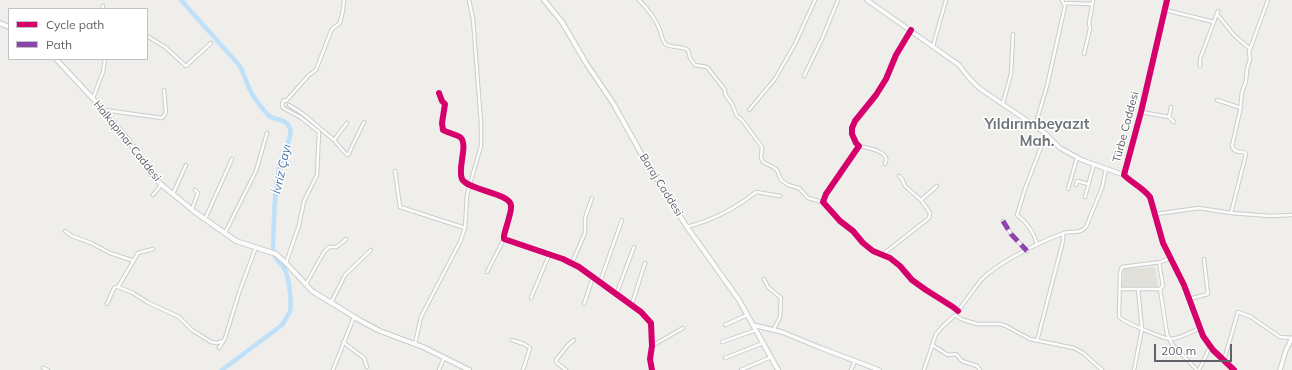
<!DOCTYPE html>
<html>
<head>
<meta charset="utf-8">
<style>
  body { margin:0 }
  #map { position:relative; width:1292px; height:370px; overflow:hidden; background:#efeeea; font-family:Mulish,sans-serif }
  canvas { display:block }
  .legend { position:absolute; left:8px; top:8px; width:140px; height:52px; box-sizing:border-box; background:#fff; border:1px solid #bfc1c3; margin:0; padding:5px 7px; list-style:none; font-size:12px; color:#5f6368 }
  .legend li { display:flex; align-items:center; gap:8px; height:20px }
  .legend b { width:20px; border:1px solid #bfc1c3 }
  .scale { position:absolute; left:1154px; top:344px; width:78px; height:18px; box-sizing:border-box; border:2px solid #5f6368; border-top:0; padding-left:5px; font-size:12px; line-height:14px; white-space:nowrap; color:#5f6368; -webkit-text-stroke:3px #fff; paint-order:stroke }
</style>
</head>
<body>
<div id="map">
<canvas width="1292" height="370"></canvas>
<ul class="legend">
<li><b style="height:5px;background:#d6006c"></b>Cycle path</li>
<li><b style="height:5px;background:#8e44ad"></b>Path</li>
</ul>
<div class="scale">200 m</div>
</div>
<script>
const context = document.querySelector('canvas').getContext('2d');
context.lineJoin = 'round';
function paint(path, color) { context.fillStyle = color; context.fill(path, 'evenodd'); }
function strokePath(path, color, width, dash) { context.strokeStyle = color; context.lineWidth = width; context.lineCap = dash ? 'butt' : 'round'; context.setLineDash(dash || []); context.stroke(path); }
function write(font, color, halo, rows, align = 'center') {
  context.font = font + ' Mulish,sans-serif'; context.lineWidth = 3; context.setLineDash([]); context.textBaseline = 'middle'; context.strokeStyle = halo; context.fillStyle = color; for (const [text, x, y, turn = 0] of rows) {
    context.save(); context.translate(x, y); context.rotate((+turn || 0) * Math.PI / 180); context.textAlign = isNaN(turn) ? turn : align; if (halo) context.strokeText(text, 0, 0); context.fillText(text, 0, 0); context.restore();
  }
}
const education = new Path2D(`
  M1155,267L1158,287H1122L1123,269Z`);
const river = new Path2D(`
  M181,0L239,65C244,73 246,82 250,90C254,99 262,108 268,115C275,121 287,118 290,129C293,137 282,155 280,164C274,192 274,220 273,249C275,262 280,260 285,270C289,278 292,303 290,311C288,316 285,320 282,325L222,370`);
const minor = new Path2D(`
  M639,0C647,8 655,18 659,28C662,33 661,42 667,45C674,48 681,46 688,50L690,58L695,65L707,67L714,76L725,90V94L732,104L737,116L742,120L762,147L761,158L763,162L773,167L777,170L781,180L788,185L799,188L808,198L823,202
  M1064,3L1092,4
  M102,9L103,6
  M1165,10L1214,22
  M1217,14L1234,35L1250,49
  M910,30L896,55L886,79L876,95L855,121L852,128V134L856,143L859,146L826,194L823,202L840,221L853,231L863,243L873,251L890,258L900,266L912,280L926,290L953,307L958,311
  M147,36L165,47L186,66L211,43
  M933,46L946,0
  M1084,54L1090,29L1089,23L1093,0
  M1200,66V59L1218,11
  M804,76L822,39L838,0
  M439,93L442,101L445,104L442,123L443,130C448,133 455,134 460,137C469,144 457,168 462,179C467,190 511,193 511,206C512,212 505,229 504,236V239L563,259L579,267L641,312L651,323L652,346L650,359L652,370
  M93,98L103,72L105,59
  M1217,100L1241,108
  M1003,103L1011,74L1013,34
  M289,105L303,114L334,140L345,153L348,155L364,122
  M104,110L162,118L166,113L164,90
  M749,110L775,79L795,44L815,0
  M1141,112L1169,117L1174,122
  M1169,117L1171,107
  M1035,126L1047,86L1065,6L1062,0
  M334,140L347,123
  M859,146C867,148 892,151 885,164
  M395,171L400,207L465,228
  M1076,185L1077,181L1088,184
  M1068,189L1077,158
  M173,194L186,165
  M153,195L161,185
  M1085,197L1094,164
  M921,200L937,186
  M192,209L198,193L195,190
  M1231,213L1246,154L1244,152C1238,152 1234,152 1232,146L1240,111L1242,92L1246,81L1247,69L1250,59L1249,52L1268,0
  M1156,214L1199,208L1231,213L1270,216L1292,215
  M205,219L232,159
  M1003,221L1011,234L1027,251
  M687,227C713,220 735,209 756,192L780,196
  M65,231L72,236L91,243L110,253L134,261
  M225,233L256,171L267,133
  M1037,245C1034,232 1028,223 1017,215L1025,189L1046,134
  M882,255L929,218L930,213L921,200L905,186L902,179L899,176
  M1170,258L1161,262L1122,267L1120,273L1119,317C1124,322 1164,339 1171,339C1181,338 1191,332 1200,328
  M286,263L299,225L304,201L317,175L319,132L300,117L283,108L282,104L284,100L286,101L309,75L316,70L331,31L333,28L340,23L343,10L344,0
  M572,263L585,233V218L592,198
  M487,272L504,239
  M764,279L768,287L781,298L780,317L774,329
  M600,282L622,220
  M306,284L324,252L329,247H336L343,242L346,239
  M118,287L138,253L153,249
  M1120,289H1160L1163,286L1159,262
  M1160,289L1167,334L1172,344L1197,370
  M616,295L634,247
  M531,298L549,255
  M1189,299L1208,294L1204,259
  M331,303L345,275L371,250
  M107,304L114,288L116,287H118L133,293L147,302L179,317L192,330L211,342L217,343L223,341
  M584,304L593,277
  M632,304L645,263
  M957,312C965,302 973,290 981,280C995,265 1030,247 1049,239C1054,237 1059,235 1064,233C1072,231 1080,234 1086,227L1102,188L1106,169
  M725,325L747,315
  M512,340L524,344L530,348L523,370
  M1037,341L1063,241V233
  M343,342L364,358L367,367
  M722,342L756,330
  M415,344L421,317L460,242L465,228L467,195L470,184L481,146V123L473,19L469,0
  M932,345L948,355L956,354L962,361L977,366L980,370
  M652,346L683,328
  M219,348L225,338L240,290L256,247
  M725,358L763,343
  M1224,360L1238,312L1251,317L1280,337L1292,338
  M43,368L48,370
  M333,370L354,317
  M439,370L443,360
  M566,370L557,363L556,360L568,345L574,340
  M741,370L771,357
  M851,370L855,361
  M924,370L936,334L943,326L955,315L961,319L977,324H1000L1006,326L1030,339L1074,348L1083,353L1102,370
  M1134,370L1142,329L1138,289
  M1199,370L1210,347`);
const tertiary = new Path2D(`
  M867,0L959,65L969,78L979,88L1035,126L1046,134L1060,148L1082,160L1124,175
  M1167,0L1141,112L1124,175C1132,183 1143,188 1150,197L1163,243L1184,285L1203,336L1213,350L1234,370
  M753,325L782,332L821,348L879,370
  M1280,370L1286,350L1292,338`);
const secondary = new Path2D(`
  M544,0L562,22L586,63L613,103L647,164L687,227L739,300L778,370
  M0,23L9,27
  M56,59L97,103L129,141L151,174L162,185L195,212L236,241L276,254L286,263L312,291L361,321L380,331L423,347L469,370`);
const quiet = new Path2D(`
  M1003,221L1011,234L1027,251`);
const cycleway = new Path2D(`
  M1167,0L1141,112L1124,175C1132,183 1143,188 1150,197L1163,243L1184,285L1203,336L1213,350L1234,370
  M911,30L896,55L886,79L876,95L855,121L852,128V134L856,143L859,146L826,194L823,202L840,221L853,231L863,243L873,251L890,258L900,266L912,280L926,290L953,307L958,311
  M439,93L442,101L445,104L442,123L443,130C448,133 455,134 460,137C469,144 457,168 462,179C467,190 511,193 511,206C512,212 505,229 504,236V239L563,259L579,267L641,312L651,323L652,346L650,359L652,370`);
const streetNames = [
  ["Türbe Caddesi",1126,127,-75],
  ["Halkapınar Caddesi",127,141,51],
  ["Baraj Caddesi",661,185,58]
];
const waterNames = [
  ["İvriz Çayı",282,169,-78]
];
const districtNames = [
  ["Yıldırımbeyazıt",1037,124],
  ["Mah.",1037,141]
];
paint(education, '#e2e0da');
strokePath(river, '#bfe0f9', 4.5);
strokePath(minor, '#cbcccc', 4.5);
strokePath(tertiary, '#cbcccc', 5.5);
strokePath(secondary, '#cacacb', 6);
strokePath(minor, '#fdfcfc', 2.5);
strokePath(tertiary, '#fdfcfc', 3.5);
strokePath(secondary, '#fdfcfc', 4);
strokePath(quiet, '#8e44ad', 5, [10, 5]);
strokePath(cycleway, '#d6006c', 6);
write('11px', '#5f6368', '#fff', streetNames);
write('italic 12px', '#4174aa', '#fff', waterNames);
write('bold 15px', '#70757a', '#fff', districtNames);
</script>
</body>
</html>
